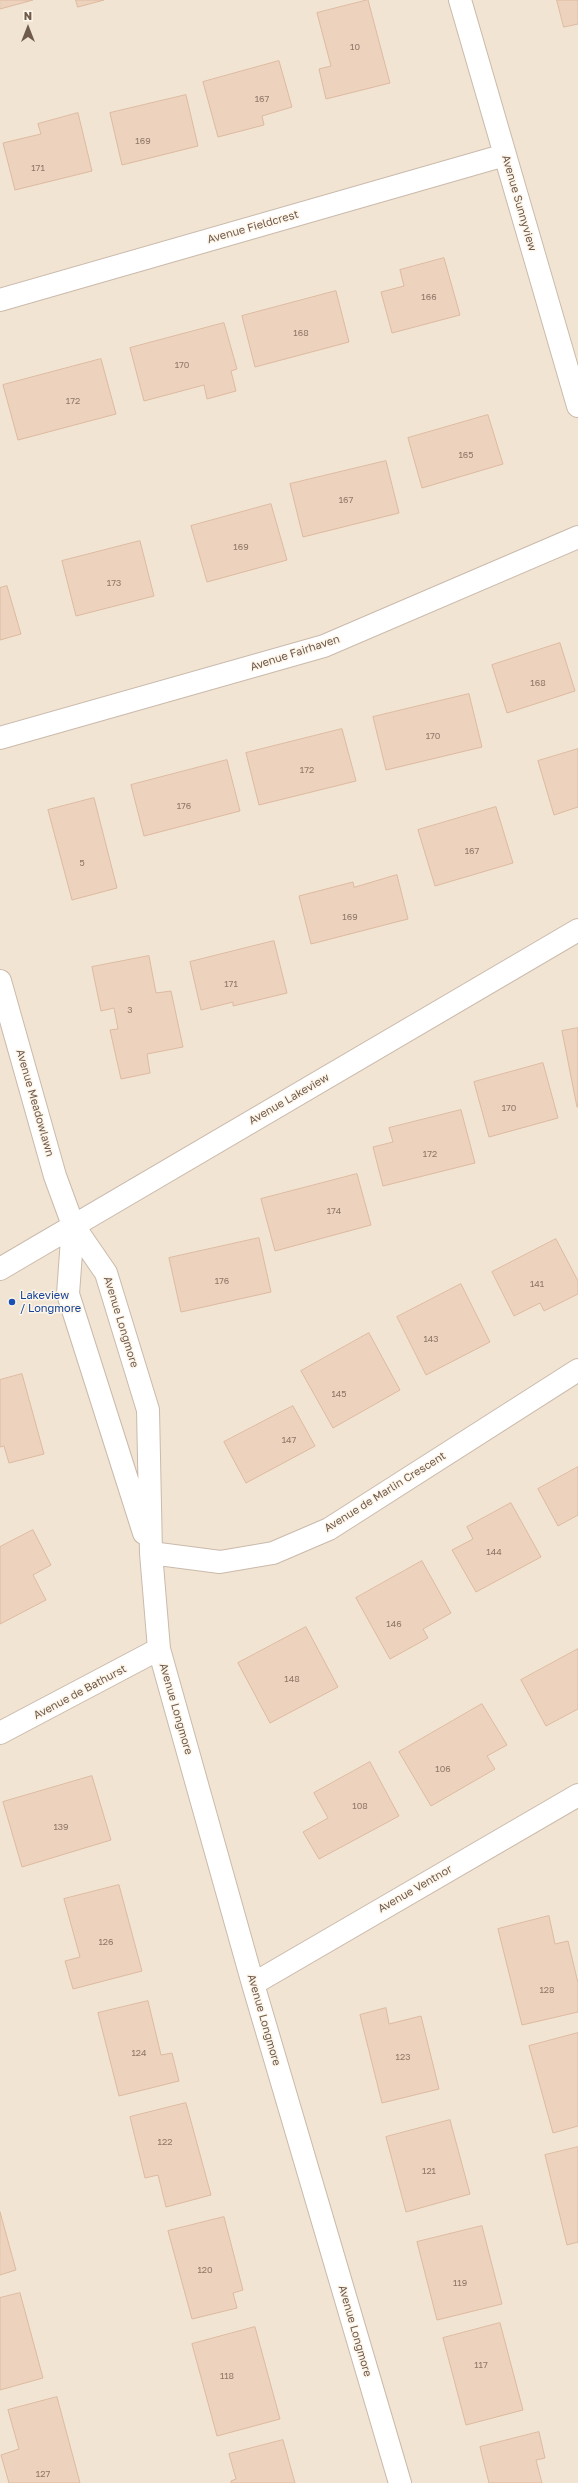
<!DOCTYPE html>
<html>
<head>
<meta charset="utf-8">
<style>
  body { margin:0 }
  #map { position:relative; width:578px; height:2483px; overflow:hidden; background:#faf2e4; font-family:"Golos Text",sans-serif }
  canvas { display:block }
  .north { position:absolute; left:8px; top:8px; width:40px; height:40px; -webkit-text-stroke:3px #fdf6ea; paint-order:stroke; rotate:0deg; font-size:11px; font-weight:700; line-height:16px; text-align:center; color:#705a4c }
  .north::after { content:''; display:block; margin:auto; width:14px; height:18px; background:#705a4c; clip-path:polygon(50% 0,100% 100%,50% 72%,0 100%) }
</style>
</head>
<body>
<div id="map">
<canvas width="578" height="2483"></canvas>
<div class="north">N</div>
</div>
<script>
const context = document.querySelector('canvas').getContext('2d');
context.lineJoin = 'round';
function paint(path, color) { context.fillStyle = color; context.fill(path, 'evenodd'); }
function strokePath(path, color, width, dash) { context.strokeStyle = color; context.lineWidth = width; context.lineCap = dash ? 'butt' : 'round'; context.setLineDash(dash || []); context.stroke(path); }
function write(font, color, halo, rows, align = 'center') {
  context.font = font + ' "Golos Text",sans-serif'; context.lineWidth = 3; context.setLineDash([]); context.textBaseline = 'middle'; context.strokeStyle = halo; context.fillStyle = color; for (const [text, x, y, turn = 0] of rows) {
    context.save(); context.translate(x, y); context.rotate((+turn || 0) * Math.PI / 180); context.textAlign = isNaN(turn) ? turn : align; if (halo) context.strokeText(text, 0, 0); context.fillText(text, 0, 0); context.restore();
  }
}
const residential = new Path2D(`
  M0,0H578V2483H0Z`);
const building = new Path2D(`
  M0,0H33L0,9Z
  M76,0H104L78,7Z
  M368,0L390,83L326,99L319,69L331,66L317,13Z
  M557,0H578V24L564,27Z
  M279,61L292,107L262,116L264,125L218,137L203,82Z
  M186,95L198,146L122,165L110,113Z
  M78,113L92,171L15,190L3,143L41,134L38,124Z
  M444,258L460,315L392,333L381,292L404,286L400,270Z
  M336,291L349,342L255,367L242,316Z
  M224,323L237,369L231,371L236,391L207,399L204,385L144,401L130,348Z
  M101,359L116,414L18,440L3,385Z
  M488,415L503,464L422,488L408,438Z
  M386,461L399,513L303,537L290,484Z
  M271,504L287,560L207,582L191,526Z
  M140,541L154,596L76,616L62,561Z
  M7,586L21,634L0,640V588Z
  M560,643L575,691L507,713L492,665Z
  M469,694L482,747L386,770L373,717Z
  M342,729L356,781L259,805L246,753Z
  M578,749V807L554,815L538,761Z
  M227,760L240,811L144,836L131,785Z
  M94,798L117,888L72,900L48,810Z
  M496,807L513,863L435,886L418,830Z
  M397,875L408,919L311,944L299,896L353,882L354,887Z
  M274,941L287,993L233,1006V1002L201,1010L190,962Z
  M149,956L156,993L171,991L183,1047L147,1054L150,1073L121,1079L110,1030L118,1029L114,1008L101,1011L92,967Z
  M578,1028V1107H577L562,1031Z
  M543,1063L558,1118L489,1137L474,1082Z
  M461,1110L475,1163L383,1186L373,1147L393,1142L389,1128Z
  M357,1174L371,1225L275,1251L261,1199Z
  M259,1238L271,1292L181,1312L169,1258Z
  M556,1239L578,1281V1294L544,1311L540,1303L514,1316L492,1272Z
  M461,1284L490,1342L426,1375L397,1317Z
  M369,1333L400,1390L333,1428L301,1371Z
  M22,1374L44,1454L9,1463L4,1446L0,1447V1380Z
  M293,1406L315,1446L246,1483L224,1442Z
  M578,1467V1515L558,1526L538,1489Z
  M511,1503L541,1557L476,1592L452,1550L473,1539L467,1527Z
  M33,1530L51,1565L33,1575L46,1600L0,1624V1547Z
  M422,1561L451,1613L423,1629L428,1638L390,1659L356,1598Z
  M306,1627L338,1687L270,1723L238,1663Z
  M578,1649V1709L546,1726L521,1680Z
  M482,1704L507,1745L487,1756L495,1769L431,1806L399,1752Z
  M370,1762L399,1816L319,1859L303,1832L328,1818L314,1793Z
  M92,1776L111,1840L22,1867L3,1802Z
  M119,1885L142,1971L73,1989L65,1961L80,1957L64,1899Z
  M549,1916L555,1944L568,1941L578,1983V2012L522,2025L498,1929Z
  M148,2001L161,2055L172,2053L179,2081L119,2096L98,2013Z
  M386,2008L389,2024L421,2016L439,2089L382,2103L360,2015Z
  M578,2033V2126L553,2133L529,2046Z
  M186,2103L211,2195L166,2207L158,2175L145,2178L130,2117Z
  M450,2120L470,2194L406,2212L386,2137Z
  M578,2147V2242L567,2245L545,2155Z
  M0,2212L16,2270L0,2275Z
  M224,2217L243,2290L233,2293L237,2308L192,2319L168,2231Z
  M482,2226L502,2304L437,2320L417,2242Z
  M20,2293L43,2378L0,2390V2298Z
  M500,2323L523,2410L466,2425L443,2338Z
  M255,2327L280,2419L217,2436L192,2344Z
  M57,2397L80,2483H9L1,2455L19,2449L8,2410Z
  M539,2432L545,2458L536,2460L542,2483H489L480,2447Z
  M283,2440L295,2483H231V2481L236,2479L229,2454Z`);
const street = new Path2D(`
  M460,0L578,406
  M0,300L505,155
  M0,738L324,646L578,537
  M0,981L55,1176L73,1225L106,1273L148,1410L151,1553L159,1649L253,1984L400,2483
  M73,1225L68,1294L144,1533
  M0,1269L578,930
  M151,1553L220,1562L273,1553L329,1529L578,1370
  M0,1733L159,1649
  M253,1984L578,1795`);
const markers = [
  [12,1302,4,"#1a4fb4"]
];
const numberNames = [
  ["10",355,47],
  ["167",262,99],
  ["169",143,141],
  ["171",38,168],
  ["166",429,297],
  ["168",301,333],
  ["170",182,365],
  ["172",73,401],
  ["165",466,455],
  ["167",346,500],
  ["169",241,547],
  ["173",114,583],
  ["168",538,683],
  ["170",433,736],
  ["172",307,770],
  ["176",184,806],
  ["167",472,851],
  ["5",82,863],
  ["169",350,917],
  ["171",231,984],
  ["3",130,1010],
  ["170",509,1108],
  ["172",430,1154],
  ["174",334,1211],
  ["176",222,1281],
  ["141",537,1284],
  ["143",431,1339],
  ["145",339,1394],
  ["147",289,1440],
  ["144",494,1552],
  ["146",394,1624],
  ["148",292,1679],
  ["106",443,1769],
  ["108",360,1806],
  ["139",61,1827],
  ["126",106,1942],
  ["128",547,1990],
  ["124",139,2053],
  ["123",403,2057],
  ["122",165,2142],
  ["121",429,2171],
  ["120",205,2270],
  ["119",460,2283],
  ["117",481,2365],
  ["118",227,2376],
  ["127",43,2474]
];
const streetNames = [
  ["Avenue Sunnyview",519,203,74],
  ["Avenue Fieldcrest",253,227,-16],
  ["Avenue Fairhaven",295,653,-18],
  ["Avenue Lakeview",289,1099,-30],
  ["Avenue Meadowlawn",35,1103,74],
  ["Avenue Longmore",121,1322,73],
  ["Avenue de Marlin Crescent",385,1492,-32],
  ["Avenue de Bathurst",80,1692,-28],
  ["Avenue Longmore",176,1709,74],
  ["Avenue Ventnor",415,1889,-30],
  ["Avenue Longmore",264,2020,74],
  ["Avenue Longmore",355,2331,74]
];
const transitNames = [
  ["Lakeview",20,1296],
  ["/ Longmore",20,1309]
];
paint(residential, '#f1e4d3');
paint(building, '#edd2be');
strokePath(building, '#debaa0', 1);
strokePath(street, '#cabaab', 24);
strokePath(street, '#fff', 22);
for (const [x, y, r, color] of markers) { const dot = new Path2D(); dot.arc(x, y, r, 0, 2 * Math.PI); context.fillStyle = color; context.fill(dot); strokePath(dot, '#fdf6ea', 1.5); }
write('9px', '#8f7868', null, numberNames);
write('11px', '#705a4c', '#fdf6ea', streetNames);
write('11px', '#164399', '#fdf6ea', transitNames, 'left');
</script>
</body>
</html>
